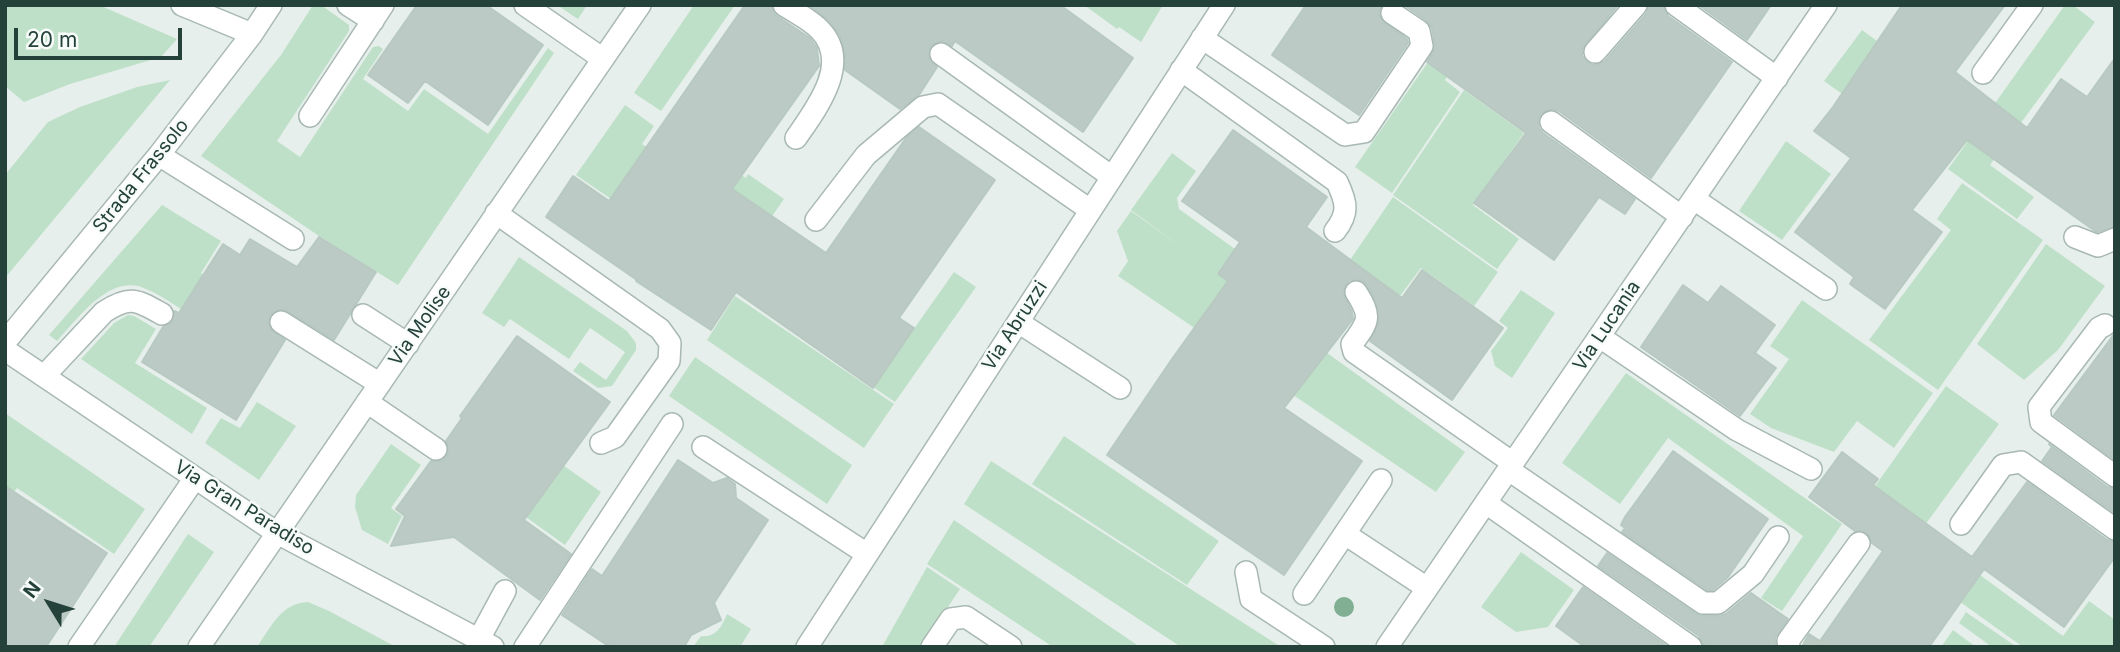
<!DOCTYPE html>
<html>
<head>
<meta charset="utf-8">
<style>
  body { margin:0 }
  #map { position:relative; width:2120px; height:652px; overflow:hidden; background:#e6efeb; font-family:Inter,sans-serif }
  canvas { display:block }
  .frame { position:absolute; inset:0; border:7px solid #24423a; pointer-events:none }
  .north { position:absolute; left:14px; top:568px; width:70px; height:70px; -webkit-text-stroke:5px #f7fbf9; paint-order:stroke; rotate:308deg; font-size:19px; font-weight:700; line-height:28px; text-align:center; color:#24423a }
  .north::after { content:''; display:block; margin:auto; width:24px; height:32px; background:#24423a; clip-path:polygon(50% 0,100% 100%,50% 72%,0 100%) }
  .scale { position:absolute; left:14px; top:28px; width:168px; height:32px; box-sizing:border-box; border:4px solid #24423a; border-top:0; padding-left:9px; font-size:21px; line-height:24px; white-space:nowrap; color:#24423a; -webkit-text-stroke:5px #f7fbf9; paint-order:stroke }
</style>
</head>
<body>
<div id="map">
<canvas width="2120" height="652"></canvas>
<div class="frame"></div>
<div class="north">N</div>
<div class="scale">20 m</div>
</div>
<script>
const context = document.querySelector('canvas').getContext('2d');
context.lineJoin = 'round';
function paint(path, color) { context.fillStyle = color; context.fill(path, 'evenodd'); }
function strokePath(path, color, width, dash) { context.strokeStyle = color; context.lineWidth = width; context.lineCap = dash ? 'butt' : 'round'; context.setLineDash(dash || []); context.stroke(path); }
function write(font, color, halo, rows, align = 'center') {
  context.font = font + ' Inter,sans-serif'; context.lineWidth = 5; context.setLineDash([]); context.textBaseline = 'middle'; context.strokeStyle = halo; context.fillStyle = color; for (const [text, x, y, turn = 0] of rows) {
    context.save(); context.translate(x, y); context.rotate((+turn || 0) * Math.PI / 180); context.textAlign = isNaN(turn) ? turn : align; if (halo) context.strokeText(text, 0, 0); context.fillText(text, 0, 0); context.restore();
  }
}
const green = new Path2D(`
  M5,5H99L177,39L161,57L70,84L24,102L5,86Z
  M313,5H321L349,25V31L277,141L300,157L373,47L379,46L383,49L363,79L408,111L424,89L488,134L548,48L554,53L398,285L319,236L201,156L281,55Z
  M557,5H587L578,19Z
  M694,5H735L661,111L634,93Z
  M1084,5H1163L1141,42L1119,27L1117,29Z
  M2065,5H2073L2095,22L1990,165L2034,197L2017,219L1948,169Z
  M1862,30L1900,58L1943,137L1978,89L1993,102L1946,168L1824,81Z
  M1440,45L1460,58L1445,80L1460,92L1392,193L1355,167Z
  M170,80L5,278V175L48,122L80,107L137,87Z
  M1464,90L1524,133L1473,205L1519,239L1497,269L1393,195Z
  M625,105L654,126L642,144L709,189L726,165L746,178L748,174L784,199L728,279L576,175Z
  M1786,141L1831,174L1782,240L1739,211Z
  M1172,153L1196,171L1177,198L1179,209L1235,249L1217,274L1465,452L1436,492L1118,276L1128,261L1117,231L1131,211L1180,246L1131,210Z
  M1962,183L2043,240L1938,390L1869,340L1951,230L1937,219Z
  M1393,197L1498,272L1474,306L1421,268L1400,296L1350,260Z
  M162,205L221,241L201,273L215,282L194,317C178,308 163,296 146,289C110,272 78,319 57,341L49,335Z
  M2046,244L2105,286L2058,350L2024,380L1977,344Z
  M519,257L627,331L636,343V350L612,386L598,388L573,371L580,362L606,380L625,352L590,328L569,359L510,319L504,327L482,313Z
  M954,272L976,287L895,402L873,387Z
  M1521,290L1555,313L1512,378L1495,366L1491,351L1508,328L1499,321Z
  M735,296L894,404L864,448L707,340Z
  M1802,300L1933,393L1894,448L1857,421L1834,452L1771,428L1750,414L1789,359L1770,346Z
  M128,315L134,316L156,329L135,363L207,408L192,434L81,359L114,323Z
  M695,357L852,465L827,504L669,396Z
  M1626,373L1842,524L1782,611L1761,598L1803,536L1668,438L1620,504L1562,463Z
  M1946,386L1999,424L1900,559L1849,523Z
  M257,402L296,426L259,480L205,443L221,418L240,428Z
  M5,413L145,509L114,554L17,488L5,504Z
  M1064,436L1219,541L1187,585L1032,484Z
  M391,444L421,465L391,508L402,516L388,544L362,530L355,507L356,495Z
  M991,461L1281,647H1181L964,504Z
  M560,463L601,492L565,545L523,515Z
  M954,520L1140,647H1053L927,564Z
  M188,534L214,552L149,647H114Z
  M1521,552L1574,590L1548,627L1516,632L1481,607Z
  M927,567L960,589L921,647H882Z
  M1976,572L2063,636L2089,601L2115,620V647H2023L1956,599Z
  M308,602L329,611L396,647H257C271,627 281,603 308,602Z
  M1966,612L1970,615L2017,647H1992L1959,623Z
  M727,614L751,629L740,647H693L701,636C716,638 722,626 727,614Z
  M1953,630L1976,647H1941Z`);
const building = new Path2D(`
  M417,5H486L543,45L488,125L425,81L408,103L368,75Z
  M745,5H771L773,12L777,16L810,38L817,48L819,66L732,189L826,253L906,138L919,127L995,180L899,318L914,328L873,388L736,292L711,330L636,281L637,280L546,217L573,176L609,201Z
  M809,5H1060L1133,58L1083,132L955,41L952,46L942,41L931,46L928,52L929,59L937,67L919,95L900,109L845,70V54L840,36L829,21Z
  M1306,5H1382L1379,13L1381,19L1407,39L1408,43L1359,115L1272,55Z
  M1404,5H1618L1582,49V56L1586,61L1593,65L1600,64L1605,61L1646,14L1649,5H1663L1668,16L1732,62L1651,178L1559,111L1552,109L1541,114L1538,121L1539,128L1543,133L1635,199L1625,214L1599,197L1554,260L1474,203L1526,133L1427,62L1435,48L1432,28L1426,20Z
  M1699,5H1771L1747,40Z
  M1902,5H2005L1955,72L2027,128L2061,79L2087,97L2115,58V226L2098,232L2095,231L1967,140L1912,210L1942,232L1885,309L1850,284L1854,277L1795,232L1851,158L1814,131L1833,107Z
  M1233,130L1327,197L1306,227L1402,298L1422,270L1503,328L1452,400L1370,341L1379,322L1376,302L1367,285L1362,280H1350L1345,285L1343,293L1352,312L1353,319L1284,408L1362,461L1284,575L1107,455L1172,359L1228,281L1218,274L1240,242L1182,201Z
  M319,237L376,272L334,340L287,311L281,309L270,315L268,322L270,329L285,340L236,420L142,362L163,327L173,321L174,311L179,313L223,244L240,255L250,239L297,267Z
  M1683,285L1708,303L1721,286L1775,325L1755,353L1776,368L1740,416L1641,347Z
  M2115,333V460L2054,415Z
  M517,336L610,402L524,520L571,554L540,600L454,537L391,546L405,516L396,509L431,461H441L446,457L449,449L446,441L462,418L460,416Z
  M2049,444L2107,487L2115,489V513L2042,461L2052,447Z
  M1673,451L1768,519L1728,577L1713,590H1707L1622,532L1625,528L1621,525L1625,517Z
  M1842,452L1878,479L1873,485L1972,557L2027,482L2107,540L2115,542V557L2064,627L1984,569L1929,647H1802L1809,634L1820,641L1883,551L1872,543L1867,533L1861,530L1855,531L1809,497Z
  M678,460L713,483L727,478L735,484L736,498L768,520L714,603L721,620L691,635L684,647H610L562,615L592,569L602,576Z
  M5,486L107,553L46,647H5Z
  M1607,553L1696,614L1702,616H1718L1726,614L1751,593L1788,619L1775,638L1776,647H1704L1699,636L1598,566Z
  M1583,587L1668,647H1585L1556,626Z`);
const minor = new Path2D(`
  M182,5L252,34
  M348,5L373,21
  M525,5L603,59
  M784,5C796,13 811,20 820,30C852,63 816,109 796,138
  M1676,5L1777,78
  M1202,38L1345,135L1364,132L1422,46L1419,31L1392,13
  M1595,52L1636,5
  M941,54L1112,177
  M1181,70L1337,182C1347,203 1349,213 1335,231
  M1983,73L2032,5
  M310,116L383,5
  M1551,122L1682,217
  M159,155L293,239
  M1694,199L1826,289
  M496,213L660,329L670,343L669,361L615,437L601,443
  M816,220L866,155L923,107L938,104L1090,210
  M2075,237L2098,246L2115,239
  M1356,292C1372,317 1369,321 1352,344L1354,352L1513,463
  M363,315L408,344
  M281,322L380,384
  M1018,322L1120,388
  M2105,325L2099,328L2039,407L2041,422L2115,476
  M1600,337L1737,430L1811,469
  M5,342L159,155L252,34L271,5
  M5,350L277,533L493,647
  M44,376L104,312C130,295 137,300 162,314
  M367,402L436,449
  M703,447L867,554
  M1509,470L1703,603H1718L1753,574L1778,537
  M1486,503L1691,647
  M1961,524L2003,465L2021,462L2115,529
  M1345,534L1427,588
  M1246,572L1251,599L1324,647
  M1304,594L1381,480
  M479,639L505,591
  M79,647L195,478
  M199,647L640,5
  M525,647L672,424
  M807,647L1224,5
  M932,647L951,619L966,617L1011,647
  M1387,647L1826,5
  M1789,647L1788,641L1859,543`);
const trees = [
  [1344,607]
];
const streetNames = [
  ["Strada Frassolo",141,176,-51],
  ["Via Molise",420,326,-55],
  ["Via Abruzzi",1015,326,-57],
  ["Via Lucania",1607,326,-56],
  ["Via Gran Paradiso",244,508,32]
];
paint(green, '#bfe0c8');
paint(building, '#bbcac4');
strokePath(building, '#b8c9c2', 2);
strokePath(minor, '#a8b8b2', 24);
strokePath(minor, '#fff', 21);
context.fillStyle = '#80af93';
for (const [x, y] of trees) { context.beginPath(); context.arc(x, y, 10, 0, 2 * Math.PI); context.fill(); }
write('19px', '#24423a', '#f7fbf9', streetNames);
</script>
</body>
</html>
